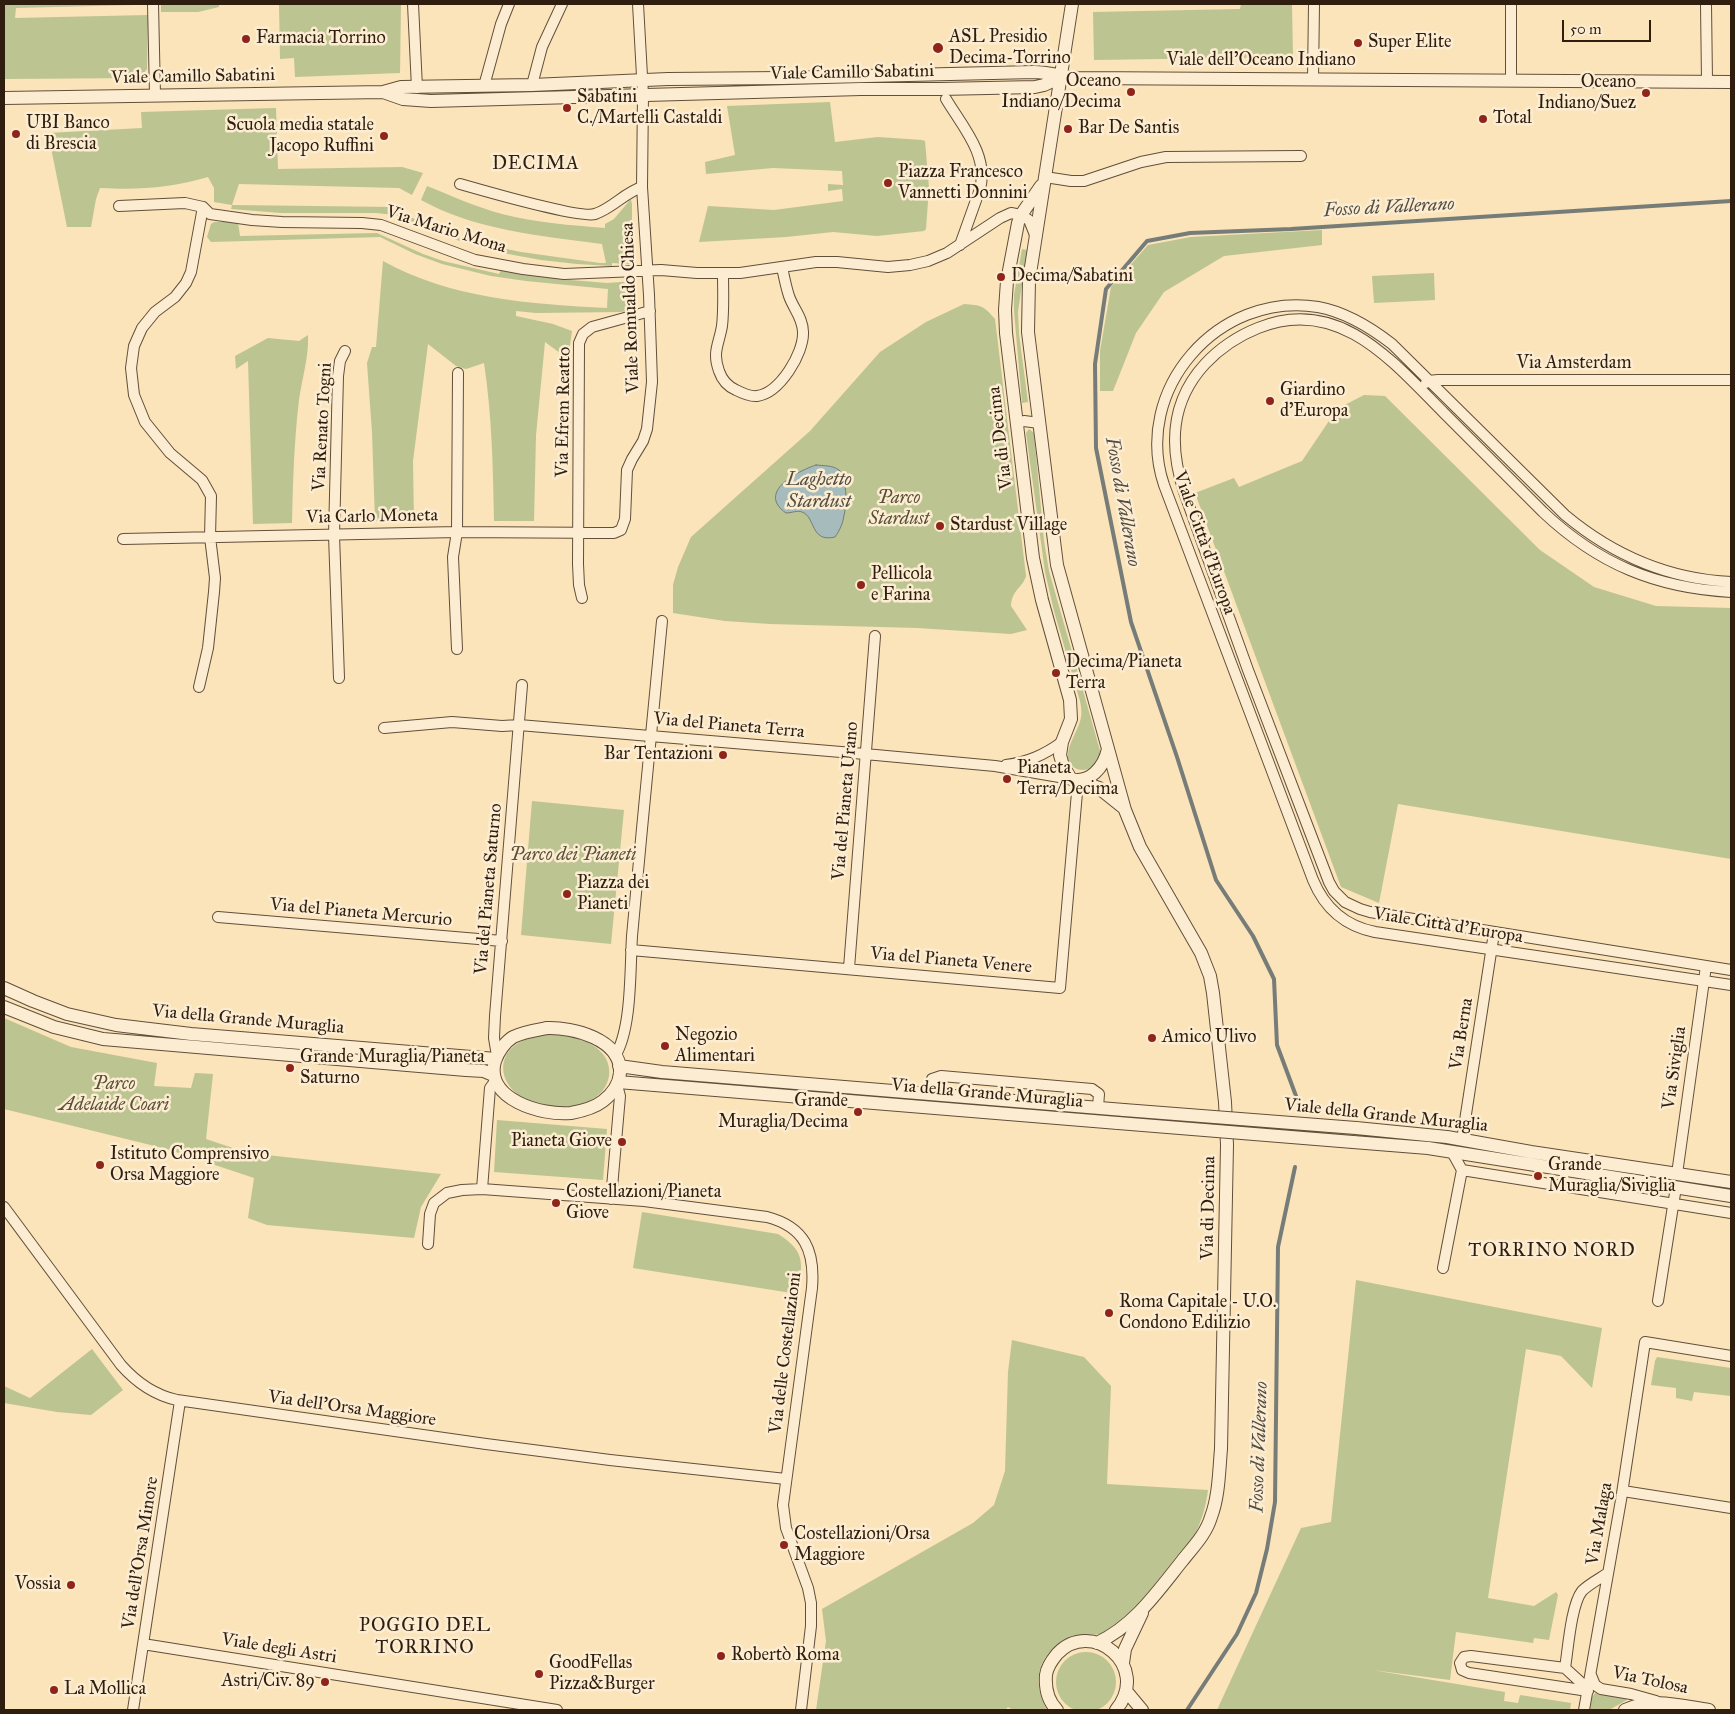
<!DOCTYPE html>
<html>
<head>
<meta charset="utf-8">
<style>
  body { margin:0 }
  #map { position:relative; width:1735px; height:1714px; overflow:hidden; background:#fbe3ba; font-family:"IM FELL Great Primer",serif }
  canvas { display:block }
  .frame { position:absolute; inset:0; border:5px solid #2f1e0f; pointer-events:none }
  .scale { position:absolute; left:1562px; top:20px; width:89px; height:22px; box-sizing:border-box; border:2px solid #2f1e0f; border-top:0; padding-left:6px; font-size:15px; line-height:18px; white-space:nowrap; color:#2f1e0f; -webkit-text-stroke:4px #fcedd2; paint-order:stroke }
</style>
</head>
<body>
<div id="map">
<canvas width="1735" height="1714"></canvas>
<div class="frame"></div>
<div class="scale">50 m</div>
</div>
<script>
const context = document.querySelector('canvas').getContext('2d');
context.lineJoin = 'round';
function paint(path, color) { context.fillStyle = color; context.fill(path, 'evenodd'); }
function strokePath(path, color, width, dash) { context.strokeStyle = color; context.lineWidth = width; context.lineCap = dash ? 'butt' : 'round'; context.setLineDash(dash || []); context.stroke(path); }
function write(font, color, halo, rows, align = 'center') {
  context.font = font + ' "IM FELL Great Primer",serif'; context.lineWidth = 5; context.setLineDash([]); context.textBaseline = 'middle'; context.strokeStyle = halo; context.fillStyle = color; for (const [text, x, y, turn = 0] of rows) {
    context.save(); context.translate(x, y); context.rotate((+turn || 0) * Math.PI / 180); context.textAlign = isNaN(turn) ? turn : align; if (halo) context.strokeText(text, 0, 0); context.fillText(text, 0, 0); context.restore();
  }
}
const green = new Path2D(`
  M4,4H134V5L16,8L15,18L148,15L147,69L140,78L4,79Z
  M161,4H219V7L198,12H161Z
  M279,4H401L400,73L295,77L294,58L280,59Z
  M1241,4H1292L1293,57L1094,60L1093,12L1240,9Z
  M830,102L835,142L878,137L922,140L925,141L929,188L926,229L924,231L877,236L833,232L786,237L699,242L708,206L774,210L843,201L842,189L828,191V184L843,185L842,171L773,168L706,174L705,162L735,155L727,106Z
  M276,108L278,169L402,167L423,173L412,195L399,188L239,184L232,205L394,207L423,224L472,242L521,252L600,263H606L602,244C541,236 475,230 421,200L427,186C452,196 476,207 502,214C536,223 571,225 605,228V224L614,219L630,200H631L632,204V261L629,264L612,263V266L577,264L541,260L492,251L438,234L395,215L376,213H281L231,209L232,205L214,202V188L208,177C169,188 141,190 100,188L96,199L91,227H67L48,133L142,128L141,112Z
  M214,222H238L240,236L377,233L423,254L443,261L499,274L501,270L558,279L607,283L636,281L635,301L626,311L621,312L536,313L516,311V316L553,324L572,331L568,359L545,342L536,435L534,521H494C493,468 492,415 484,363L466,369L456,366L428,344L413,461L414,523L375,521L372,432L367,363L372,347H376L383,261C451,299 531,304 607,308L608,289L526,281L491,276L442,264L415,254L380,237L211,242L207,237L211,224Z
  M1322,230V245L1224,256L1164,292L1136,333L1113,391H1100V351L1111,287L1148,245L1191,237Z
  M1022,249L1027,250L1018,312L1019,334L1028,402L1022,403L1014,311V295Z
  M1434,273L1435,300L1374,303L1372,276Z
  M964,304C981,305 984,306 995,319L1026,576C1022,589 1012,589 1011,606L1027,630L1011,634L917,628L770,624L725,621L673,613V585L678,567L691,537L810,431L880,352L926,322Z
  M308,335C309,357 302,378 299,400C294,441 293,482 292,523L253,524L248,361L236,369L235,356L268,338L299,341Z
  M1364,395L1385,396L1540,550L1594,587L1656,606L1731,608V859L1398,804L1379,903L1341,887L1195,493L1234,478L1239,487L1302,461L1337,409Z
  M1029,429L1034,433L1044,541L1049,571L1101,754L1094,767C1088,769 1082,772 1075,768C1057,756 1079,733 1081,717C1082,712 1081,706 1080,701L1054,611L1045,572L1026,433Z
  M532,801L624,810L611,944L521,935Z
  M4,1018L71,1047L157,1063L154,1086L191,1088L195,1073L213,1074L206,1139L248,1153L441,1174L421,1207L414,1238L267,1225L248,1218L254,1178L167,1149L4,1109Z
  M556,1034C572,1036 590,1040 601,1052C608,1059 610,1068 609,1076C605,1100 579,1107 558,1107C491,1106 480,1034 556,1034Z
  M497,1120L607,1129L603,1180L494,1172Z
  M642,1212L778,1234C807,1252 802,1264 798,1294L633,1268Z
  M1356,1280L1602,1328L1592,1388L1561,1356L1526,1349L1488,1598L1534,1606L1556,1592L1558,1595L1549,1640L1534,1638L1533,1643L1456,1632L1450,1680L1372,1670L1505,1692L1504,1701L1518,1703L1520,1695L1571,1703L1570,1710H1217L1301,1528L1331,1522Z
  M1012,1340L1084,1357L1111,1386L1107,1484L1208,1490C1206,1505 1203,1516 1197,1530C1192,1540 1183,1548 1176,1557C1156,1583 1136,1610 1109,1630C1098,1638 1085,1632 1073,1637C1039,1649 1030,1680 1047,1710H1013L1008,1707L1005,1710H816L826,1641L822,1609L973,1523L994,1505L1005,1471L1008,1372Z
  M92,1349L123,1390L91,1415L57,1412L4,1403V1386L30,1398Z
  M1657,1357L1731,1368V1396L1694,1392L1692,1401L1676,1398V1388L1651,1385L1655,1361Z
  M1056 1682a30 30 0 1 1 60 0a30 30 0 1 1-60 0Z
  M1595,1693L1626,1698L1627,1700L1609,1710H1590L1592,1697Z`);
const water = new Path2D(`
  M816,465C824,466 832,465 839,470C847,476 847,506 844,515C843,523 840,530 835,537C810,543 816,517 802,512C798,510 791,513 786,513C756,492 798,471 816,465Z`);
const stream = new Path2D(`
  M1296,1096L1277,1045L1274,979L1253,936L1216,880L1177,757L1131,622L1096,448L1095,364L1106,289L1147,241L1190,233L1291,229L1731,201
  M1187,1710L1237,1634L1256,1593L1267,1549L1275,1502L1278,1247L1295,1167`);
const minor = new Path2D(`
  M153,4L155,95
  M413,4L417,88
  M1706,4L1707,81
  M1313,79L1314,4
  M1511,80V4
  M532,85L542,47L562,4
  M484,86L501,24L509,4
  M946,99C962,126 989,155 980,189L960,245
  M1045,177L1071,181H1084L1141,162L1166,157L1301,156
  M460,184C481,190 581,219 595,214C613,208 624,193 642,187
  M119,206L185,203L203,207L210,214L252,220L282,222L362,223L381,225L475,260L523,269L564,274L661,270L697,273H740L816,262H837L888,267L910,265L928,261L947,253L1000,218L1011,213L1021,215L1029,220L1035,235
  M723,273C723,290 724,309 722,326C719,344 712,352 719,371C722,380 727,386 736,390C742,393 750,397 757,396C780,393 804,353 803,332C803,318 793,308 789,296C786,287 784,277 782,267
  M1426,383L1428,381L1438,380H1731
  M1017,423L1024,421L1039,423
  M123,539L457,532L614,533L621,530L625,519L627,470L632,459L643,441L647,429L652,382L649,295L642,187L643,94L638,4
  M1731,582C1669,579 1613,555 1565,515L1392,344C1370,327 1346,312 1318,307C1218,291 1132,390 1164,485L1313,880C1325,909 1345,926 1375,932L1731,985
  M1731,592C1656,588 1598,564 1543,512C1510,479 1477,446 1444,413C1393,362 1339,295 1258,328C1238,336 1219,349 1205,364C1170,402 1169,446 1184,492L1248,670L1329,882L1334,891L1345,902L1360,909L1370,912L1731,970
  M582,598L579,585L578,564L579,343L583,334L592,327L650,311
  M457,649L453,557L457,532L458,373
  M339,678L334,535L338,376L340,361L345,351
  M199,687L208,648L214,592L215,578L210,537L211,496L202,480L170,453L145,422L134,395L131,368L134,346L142,328L155,312L175,297L186,283L191,272L203,207
  M384,728L452,722L502,726L519,725L865,754L995,766L1071,779
  M1006,765C1028,762 1044,755 1062,742
  M218,917L502,941
  M631,950L1060,988L1078,781
  M849,968L875,636
  M497,1056L494,1038L495,1016L522,685
  M615,1056C632,1029 630,969 632,936C642,831 651,726 662,621
  M930,1094L932,1079L941,1076L1092,1089L1099,1094L1098,1107
  M1462,1140L1494,933
  M1452,1152L1462,1170L1731,1213
  M1677,1174L1706,966
  M482,1189L490,1088L496,1080
  M611,1199L620,1096L617,1085
  M4,1207L121,1365C136,1382 154,1395 177,1400L486,1444L610,1460L786,1479
  M428,1244L430,1214L434,1203L447,1193L462,1190L482,1189L644,1201L767,1217C805,1227 815,1251 812,1288L783,1505L786,1528L808,1588L811,1603V1626L801,1710
  M1443,1268L1462,1170
  M1658,1301L1676,1187
  M1623,1491L1731,1508
  M143,1644L557,1710
  M1565,1668C1568,1650 1571,1605 1582,1591C1589,1584 1599,1579 1608,1573
  M1591,1675L1595,1685L1601,1689L1631,1694L1656,1701
  M1588,1691L1469,1673L1462,1670L1460,1663L1464,1657L1471,1656L1565,1668L1588,1689
  M133,1710L180,1401
  M1584,1710L1621,1500L1645,1342L1731,1356`);
const tertiary = new Path2D(`
  M1072,4L1029,280L1028,332L1057,565L1125,810L1140,847L1201,953L1210,976L1213,993L1225,1102L1227,1145L1221,1449C1219,1471 1219,1496 1211,1517C1206,1534 1193,1547 1182,1561C1158,1591 1134,1626 1097,1643
  M383,92L403,99L431,101L861,89H940L1035,87L1044,85L1061,77
  M4,98L383,92L401,87L532,85L668,79L783,78L1034,72C1049,72 1062,77 1078,78L1731,82
  M1041,186L1021,215L1018,223L1007,281L1005,310L1006,333L1033,558L1042,600L1070,700L1071,719L1062,742L1060,755L1063,766L1071,779C1090,784 1104,767 1108,749
  M1078,781L1099,788L1124,808
  M4,988L33,1001L67,1014L116,1025L191,1034L496,1059
  M4,1007L54,1027L103,1039L466,1070L484,1071L493,1075
  M547,1028C572,1027 622,1039 620,1073C619,1085 612,1094 603,1101C594,1108 582,1111 571,1113C542,1116 484,1099 495,1061C498,1052 505,1042 513,1037C523,1032 536,1030 547,1028Z
  M619,1066L662,1072L1124,1110
  M618,1082L1118,1123
  M1356,1128L1447,1137L1531,1152L1731,1182
  M1353,1142L1428,1148L1731,1196
  M1123,1663L1125,1649L1142,1613
  M1127,1692L1142,1710
  M1057,1710C1048,1701 1045,1688 1046,1675C1047,1667 1052,1660 1057,1654C1091,1617 1152,1666 1116,1710
  M1625,1710C1652,1697 1681,1706 1709,1710`);
const tertiaryBridge = new Path2D(`
  M1124,1110L1356,1128
  M1118,1123L1353,1142`);
const markers = [
  [246,39,5,"#8f2418"],
  [1358,43,5,"#8f2418"],
  [938,48,6,"#8f2418"],
  [1131,92,5,"#8f2418"],
  [1646,93,5,"#8f2418"],
  [567,108,5,"#8f2418"],
  [1483,119,5,"#8f2418"],
  [1068,129,5,"#8f2418"],
  [16,134,5,"#8f2418"],
  [384,136,5,"#8f2418"],
  [888,183,5,"#8f2418"],
  [1001,277,5,"#8f2418"],
  [1270,401,5,"#8f2418"],
  [940,526,5,"#8f2418"],
  [861,585,5,"#8f2418"],
  [1056,673,5,"#8f2418"],
  [723,755,5,"#8f2418"],
  [1007,779,5,"#8f2418"],
  [567,894,5,"#8f2418"],
  [1152,1038,5,"#8f2418"],
  [665,1046,5,"#8f2418"],
  [290,1068,5,"#8f2418"],
  [858,1112,5,"#8f2418"],
  [622,1142,5,"#8f2418"],
  [100,1165,5,"#8f2418"],
  [1538,1176,5,"#8f2418"],
  [556,1203,5,"#8f2418"],
  [1109,1313,5,"#8f2418"],
  [784,1545,5,"#8f2418"],
  [71,1585,5,"#8f2418"],
  [721,1656,5,"#8f2418"],
  [539,1674,5,"#8f2418"],
  [325,1682,5,"#8f2418"],
  [54,1690,5,"#8f2418"]
];
const poiNames = [
  ["ASL Presidio",949,38],
  ["Decima-Torrino",949,59],
  ["Farmacia Torrino",256,39],
  ["Super Elite",1368,43],
  ["Oceano",1121,82,"right"],
  ["Indiano/Decima",1121,103,"right"],
  ["Oceano",1636,83,"right"],
  ["Indiano/Suez",1636,104,"right"],
  ["Sabatini",577,98],
  ["C./Martelli Castaldi",577,119],
  ["Total",1493,119],
  ["UBI Banco",26,124],
  ["di Brescia",26,145],
  ["Scuola media statale",374,126,"right"],
  ["Jacopo Ruffini",374,147,"right"],
  ["Bar De Santis",1078,129],
  ["Piazza Francesco",898,173],
  ["Vannetti Donnini",898,194],
  ["Decima/Sabatini",1011,277],
  ["Giardino",1280,391],
  ["d'Europa",1280,412],
  ["Stardust Village",950,526],
  ["Pellicola",871,575],
  ["e Farina",871,596],
  ["Decima/Pianeta",1066,663],
  ["Terra",1066,684],
  ["Bar Tentazioni",713,755,"right"],
  ["Pianeta",1017,769],
  ["Terra/Decima",1017,790],
  ["Piazza dei",577,884],
  ["Pianeti",577,905],
  ["Negozio",675,1036],
  ["Alimentari",675,1057],
  ["Amico Ulivo",1162,1038],
  ["Grande Muraglia/Pianeta",300,1058],
  ["Saturno",300,1079],
  ["Grande",848,1102,"right"],
  ["Muraglia/Decima",848,1123,"right"],
  ["Pianeta Giove",612,1142,"right"],
  ["Istituto Comprensivo",110,1155],
  ["Orsa Maggiore",110,1176],
  ["Grande",1548,1166],
  ["Muraglia/Siviglia",1548,1187],
  ["Costellazioni/Pianeta",566,1193],
  ["Giove",566,1214],
  ["Roma Capitale - U.O.",1119,1303],
  ["Condono Edilizio",1119,1324],
  ["Costellazioni/Orsa",794,1535],
  ["Maggiore",794,1556],
  ["Vossia",61,1585,"right"],
  ["Robertò Roma",731,1656],
  ["GoodFellas",549,1664],
  ["Pizza&Burger",549,1685],
  ["Astri/Civ. 89",315,1682,"right"],
  ["La Mollica",64,1690]
];
const streetNames = [
  ["Viale dell'Oceano Indiano",1261,61],
  ["Viale Camillo Sabatini",852,73,-1],
  ["Viale Camillo Sabatini",193,77,-1],
  ["Via Mario Mona",446,230,17],
  ["Viale Romualdo Chiesa",631,308,-92],
  ["Via Amsterdam",1574,364],
  ["Via Efrem Reatto",564,412,-89],
  ["Via Renato Togni",323,427,-87],
  ["Via di Decima",1001,438,-97],
  ["Via Carlo Moneta",372,517,-1],
  ["Viale Città d'Europa",1204,543,70],
  ["Via del Pianeta Terra",729,726,5],
  ["Via del Pianeta Urano",846,801,-85],
  ["Via del Pianeta Saturno",489,889,-85],
  ["Via del Pianeta Mercurio",361,913,5],
  ["Viale Città d'Europa",1448,926,9],
  ["Via del Pianeta Venere",951,961,5],
  ["Via della Grande Muraglia",248,1020,5],
  ["Via Berna",1462,1034,-81],
  ["Via Siviglia",1675,1068,-82],
  ["Via della Grande Muraglia",987,1094,5],
  ["Viale della Grande Muraglia",1386,1116,6],
  ["Via di Decima",1209,1208,-89],
  ["Via delle Costellazioni",786,1353,-83],
  ["Via dell'Orsa Maggiore",352,1409,8],
  ["Via Malaga",1600,1524,-80],
  ["Via dell'Orsa Minore",141,1553,-81],
  ["Viale degli Astri",279,1649,9],
  ["Via Tolosa",1650,1681,12]
];
const parkNames = [
  ["Parco",899,499],
  ["Stardust",899,520],
  ["Parco dei Pianeti",573,856],
  ["Parco",114,1085],
  ["Adelaide Coari",114,1106]
];
const neighbourhoodNames = [
  ["DECIMA",536,164],
  ["TORRINO NORD",1552,1251],
  ["POGGIO DEL",425,1626],
  ["TORRINO",425,1648]
];
const waterNames = [
  ["Fosso di Vallerano",1389,208,-3],
  ["Laghetto",819,480],
  ["Stardust",819,502],
  ["Fosso di Vallerano",1122,502,80],
  ["Fosso di Vallerano",1260,1447,-88]
];
paint(green, '#bcc491');
paint(water, '#a5bbbc');
strokePath(water, '#767c77', 1);
strokePath(stream, '#767c77', 4);
strokePath(minor, '#624f3a', 12);
strokePath(tertiary, '#624f3a', 14);
strokePath(minor, '#fcedd2', 10);
strokePath(tertiary, '#fcedd2', 12);
strokePath(tertiaryBridge, '#624f3a', 14, []);
strokePath(tertiaryBridge, '#fcedd2', 12);
for (const [x, y, r, color] of markers) { const dot = new Path2D(); dot.arc(x, y, r, 0, 2 * Math.PI); context.fillStyle = color; context.fill(dot); strokePath(dot, '#fcedd2', 2); }
write('18px', '#2f1e0f', '#fcedd2', poiNames, 'left');
write('18px', '#2f1e0f', '#fcedd2', streetNames);
write('italic 18px', '#595036', '#fcedd2', parkNames);
context.letterSpacing = '1px';
write('19px', '#2f1e0f', '#fcedd2', neighbourhoodNames);
context.letterSpacing = '0px';
write('italic 19px', '#524d43', '#fcedd2', waterNames);
</script>
</body>
</html>
